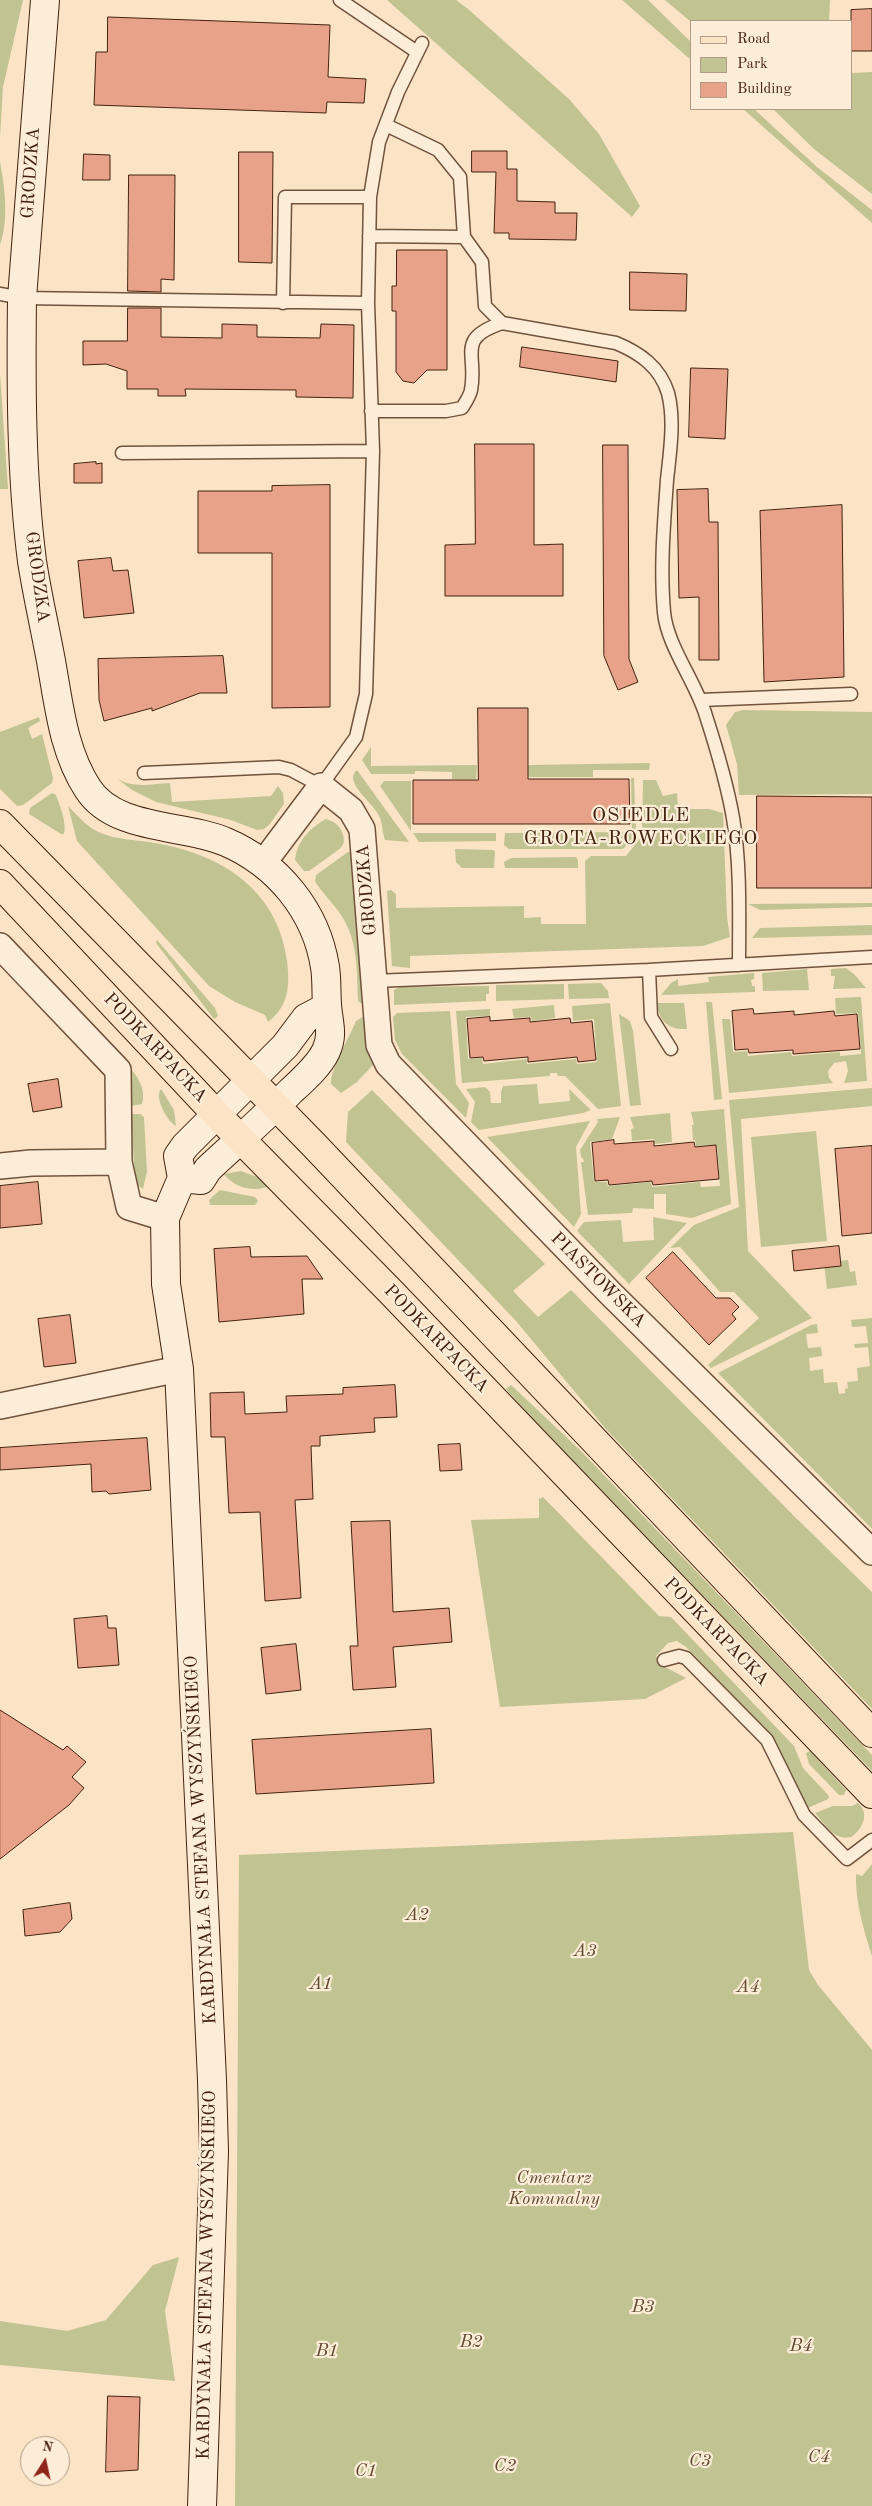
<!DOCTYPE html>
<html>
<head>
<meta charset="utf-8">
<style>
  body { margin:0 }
  #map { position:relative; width:872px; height:2506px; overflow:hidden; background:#fae4c5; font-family:"Old Standard TT",serif }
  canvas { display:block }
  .legend { position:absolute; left:690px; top:20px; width:162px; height:90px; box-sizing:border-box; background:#fcedd9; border:1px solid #b29c88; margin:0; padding:6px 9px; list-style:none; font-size:15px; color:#43220f }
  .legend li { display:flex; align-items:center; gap:10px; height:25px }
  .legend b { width:25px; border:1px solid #b29c88 }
  .north { position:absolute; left:20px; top:2436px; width:50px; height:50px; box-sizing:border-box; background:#fcedd9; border:1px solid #b29c88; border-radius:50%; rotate:10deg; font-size:14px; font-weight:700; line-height:20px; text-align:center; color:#43220f }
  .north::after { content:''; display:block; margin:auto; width:18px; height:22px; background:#8f2418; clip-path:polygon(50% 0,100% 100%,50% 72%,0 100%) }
</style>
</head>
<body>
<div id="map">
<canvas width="872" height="2506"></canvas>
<ul class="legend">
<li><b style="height:6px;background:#fae4c5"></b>Road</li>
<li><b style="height:14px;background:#c1c392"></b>Park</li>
<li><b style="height:14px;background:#e9a28a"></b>Building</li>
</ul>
<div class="north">N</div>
</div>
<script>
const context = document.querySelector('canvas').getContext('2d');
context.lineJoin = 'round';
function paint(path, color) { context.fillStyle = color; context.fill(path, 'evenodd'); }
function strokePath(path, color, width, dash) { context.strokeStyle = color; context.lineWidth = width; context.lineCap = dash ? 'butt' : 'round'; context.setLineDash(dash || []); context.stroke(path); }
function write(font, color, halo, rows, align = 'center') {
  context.font = font + ' "Old Standard TT",serif'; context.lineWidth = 4.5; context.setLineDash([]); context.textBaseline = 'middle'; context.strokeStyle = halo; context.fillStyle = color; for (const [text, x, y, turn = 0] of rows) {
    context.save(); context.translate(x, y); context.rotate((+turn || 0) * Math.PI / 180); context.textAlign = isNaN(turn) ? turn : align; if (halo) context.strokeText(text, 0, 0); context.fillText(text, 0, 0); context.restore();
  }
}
const green = new Path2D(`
  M0,0H23L3,87L0,137Z
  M387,0H456L468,9L569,99L599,134L640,206L632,217Z
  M622,0H648L691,42V60Z
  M665,0H830L829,21L691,22Z
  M872,72V194L814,149L773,109H851V73Z
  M743,109H754L817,167L872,210V223Z
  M0,162C5,189 9,219 0,245Z
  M0,374L8,489H0Z
  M743,710L872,712V794L739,795L737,764L726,725L735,712Z
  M39,717L40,721L28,728L32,739L42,734L53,778L52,783L23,805L17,806L0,789V732Z
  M371,747V766L477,765L476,779H452V772L415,771V774H371L362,760Z
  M650,763L649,770H593V777H525L524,767L530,765Z
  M357,770L409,842L385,840C382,832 383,824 379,816C374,803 342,782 357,770Z
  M115,777C130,789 152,784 170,783L172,802L271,796L278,786L283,793L284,804L269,825L264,829L257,830L231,820L156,802L132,790Z
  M631,778H634L636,834L623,849H509L504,845L505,833L632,832Z
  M643,780H656L663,796L677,793L678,809H709L723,813L727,917L730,937L703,946L410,956V968L392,966L387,891L391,890L396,894V908L524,906V918L541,917V924H586L585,861L591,856H626L642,836Z
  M384,781H411V831L380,786Z
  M52,793L56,795C60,806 67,823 64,834H61L29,814L30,808Z
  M68,806C75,813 82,821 90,827C109,841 138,839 160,844C224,856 278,891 287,961C290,985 289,1006 268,1022L265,1015L235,1002L209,986L77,841Z
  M326,819C338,822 344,831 344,842L341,848L309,871H304L295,860C297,841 310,828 326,819Z
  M413,833H496V841L419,842Z
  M455,849L493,850L495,852L494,868H462L456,862Z
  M348,852H354L364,1005L358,1001C357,971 358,940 341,915C333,903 322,893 315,881L316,875Z
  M576,857L578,860V868H505L504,862L511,858Z
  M872,903V907L760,910L748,904Z
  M872,925V935L752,938L760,928Z
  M157,940L215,1008L218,1016L214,1019L156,943Z
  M846,968L854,974L866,988L833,989L835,976H831V969Z
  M807,969L809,990L763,991L762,973Z
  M754,973V979L751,980L752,986H755V992L661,995L671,983L678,979V986L709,982L708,977Z
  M601,983L608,991L609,998L569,999L568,984Z
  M564,984V999L496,1001V985Z
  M489,986V994H486V1001L394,1005V990L400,987Z
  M861,997L867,1081L844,1083L848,1071L846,1061L834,1063L828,1071L829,1078L833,1083L729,1093L722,1019H730L733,1052L747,1051L748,1056L791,1052L792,1056L840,1052V1056L861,1054L858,1013L836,1014L835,998Z
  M706,1002H712L722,1099L714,1100Z
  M610,1003L621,1106L598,1109L565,1076H558L557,1073H550V1076L462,1083L456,1011L490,1009V1016L466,1017L468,1059L482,1058L483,1064L527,1059V1064L576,1059L577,1064L597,1062L594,1019L573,1021L572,1006Z
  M657,1003H684L687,1029C669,1030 659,1022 657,1003Z
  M554,1005L555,1018L532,1021L531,1017L514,1018L512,1009Z
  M450,1011L456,1084L469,1103L466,1118L402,1054L395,1040L393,1017L397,1013Z
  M619,1014L630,1021L633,1031L641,1105L630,1106Z
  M364,1016L368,1051L373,1065L357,1082L341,1093L331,1084C329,1072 350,1036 356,1021Z
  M124,1063C136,1072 147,1089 142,1104L131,1106Z
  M537,1084L539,1104L570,1101L569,1089L591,1110L583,1113L479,1130L471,1122L475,1102L466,1089L485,1087L490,1092L491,1103H501V1092L503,1086Z
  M872,1088V1106L741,1119L748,1251L812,1318L711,1368L708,1365L759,1318L734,1292H720L680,1247L670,1248L694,1225L739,1207L729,1100Z
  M161,1089L174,1110L176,1126C167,1121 154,1098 161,1089Z
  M372,1090L545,1264L513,1291L538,1317L571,1290L794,1516L872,1592V1709L605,1428L516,1321L346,1142L348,1112Z
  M724,1109L731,1204L692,1218L666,1214V1194H654V1209L633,1208L632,1213L588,1215L581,1162H584L583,1158L581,1157L580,1150L598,1122L597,1119L620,1117L612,1139L590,1142L594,1182H607L608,1186L651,1182L652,1187L700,1182L701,1187L720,1186L717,1145L696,1146L695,1140H693L692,1125H694L691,1112Z
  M670,1113L672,1142L655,1144L654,1139L632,1141L631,1129L634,1128L630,1117Z
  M131,1114H140L144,1117L147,1172L143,1189L136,1184L135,1179Z
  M590,1121L576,1147L581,1214L574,1227L487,1137Z
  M816,1131L827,1241L761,1247L751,1137Z
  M241,1171L260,1178L269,1186C254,1193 233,1187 224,1174Z
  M220,1190L255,1197L258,1201L255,1205H210L209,1200Z
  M653,1217L687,1223L629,1284L577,1231L584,1222L621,1220L623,1242L654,1240Z
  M848,1260L850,1272L855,1271L857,1285L827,1289L824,1263Z
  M872,1318V1529L718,1373L811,1325L817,1324L818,1333L806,1334L808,1348L821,1347L822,1356L809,1358L810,1371L823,1369L824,1383L837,1382L839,1394L845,1393V1389L848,1388L847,1382L858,1381L857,1368L870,1366L868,1347L855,1348L854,1344L868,1343L866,1326L852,1327L851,1320Z
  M511,1385L580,1450L872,1755V1771L527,1413L506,1389Z
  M543,1497L659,1616L671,1617L794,1746L803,1768L829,1796L828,1799L808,1808L770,1734L686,1647L677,1641L668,1643L656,1656L665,1667L686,1678L645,1699L500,1707L471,1520L539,1518V1499Z
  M810,1751L846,1790L844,1795H839L809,1764L806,1753Z
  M858,1803C870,1813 863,1829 851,1837C834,1841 825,1824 815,1813L833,1806H852Z
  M793,1832L809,1970L818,1985L872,2050V2506H235L239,1855Z
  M872,1864V1956C864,1931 855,1901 856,1874L862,1876Z
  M179,2257L165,2311L175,2381L0,2365V2321L67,2331L106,2320L153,2265Z`);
const building = new Path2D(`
  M872,9V51H851V10Z
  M108,17L330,25L328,77L366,79L364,103L327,102L326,113L94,105L96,52H107Z
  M472,151H507V169H517V201L555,202V213H577L576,240L509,239V233H494L496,172H472Z
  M239,152H273L272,263L239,262Z
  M84,154L110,155V180H83Z
  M129,175H175L174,280L161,279V292L128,291Z
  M397,250H447V370H427L414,383L403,381L396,372V311H392V286H396Z
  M630,272L687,274L686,311L630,310Z
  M128,308H161V337L222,338V324L257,325V337L320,338L321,324L354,325L353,398L296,397V390L185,389L186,396H158V389H127V371L106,364L83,365V341H127Z
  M522,347L618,361L616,382L520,367Z
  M691,368L728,369L725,439L689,437Z
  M475,444H534V545L563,544V596H445V545L475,544Z
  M603,445H628L629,659L638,682L618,690L604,656Z
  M96,462V464L102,463V483H74V464Z
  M330,485V707L272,708V553H198V491H272V486Z
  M708,489L709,522H718L719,660H699V597L679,598L677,490Z
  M842,505L844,677L764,682L760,511Z
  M111,558L113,571L128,570L134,613L84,618L78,561Z
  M223,656L227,693H200L152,711V708L104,721L99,700L98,659Z
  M478,708H528V779H629L630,824H413V780H478Z
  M757,796L872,797V888H757Z
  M753,1009L754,1014L794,1011V1015L834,1011L835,1016L857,1014L860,1049L793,1054V1050L749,1053L748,1049L735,1050L732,1011Z
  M490,1017V1021L530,1018V1022L570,1018L571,1023L592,1021L596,1060L578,1062L577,1057L528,1062V1057L484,1061L483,1057L470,1058L467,1019Z
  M58,1079L62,1107L33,1112L28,1084Z
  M614,1140V1144L654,1141V1146L694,1142L695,1147L716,1145L719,1179L653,1185L652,1181L609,1185L608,1180L595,1181L592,1143Z
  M872,1146V1233L842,1236L835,1149Z
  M38,1182L42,1224L0,1228V1186Z
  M839,1246L841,1266L794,1271L792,1251Z
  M250,1247L251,1257L307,1256L323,1279H302L304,1314L219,1322L214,1249Z
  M673,1252L716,1298H730L739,1307L732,1314L736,1319L709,1345L646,1278Z
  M70,1315L76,1363L44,1367L38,1319Z
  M395,1385L397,1417L374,1418L375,1432L320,1436V1446H311L313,1499L295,1500L301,1598L265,1601L260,1512L229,1513L225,1437H211L210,1393L244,1392L245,1414L287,1412L286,1396L343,1394V1388Z
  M147,1438L151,1490L109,1494L106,1491L92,1492L91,1464L0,1470V1448Z
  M460,1444L462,1470L440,1471L438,1445Z
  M390,1521L393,1612L449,1608L452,1642L393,1647L396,1687L353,1690L350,1646H358L351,1522Z
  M107,1616L108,1628H116L119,1665L78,1668L74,1619Z
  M296,1644L301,1690L266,1694L261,1648Z
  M0,1710L63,1750L67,1746L86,1762L72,1777L84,1788L69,1805L0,1859Z
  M431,1729L434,1783L256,1794L252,1740Z
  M70,1903L72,1919L60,1932L25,1936L23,1910Z
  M108,2396L140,2397L138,2470L106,2472Z`);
const lane = new Path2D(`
  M340,0L417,52
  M386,125L438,150L460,177L464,237L482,262L485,306L502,323L616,343C640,353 660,367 668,393C675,420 670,452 667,480C664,523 660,568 664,612C667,646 696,682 706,716C717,750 727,783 733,818C741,865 739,918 739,965
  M369,236L464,237
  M0,294L22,298L368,303
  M283,303L285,197H370
  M371,411H446L462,408C465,403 470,396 471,390C478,354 455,339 502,323
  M122,453L373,451
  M701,700L851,694
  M144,773L279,767L291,770L321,786L356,737L366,694L373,451L368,303L370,197L379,142L398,92L422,43
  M649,970L651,1017L671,1049
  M374,981L649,970L872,957
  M664,1660L679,1656L686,1658L767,1740L804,1815L847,1859L872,1840`);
const street = new Path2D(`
  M264,862L321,786L351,810L362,829L379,1045L388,1064L611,1294L872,1552
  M0,946L118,1070L119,1162L129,1207L165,1218
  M0,1166L31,1163L119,1162
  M0,1406L179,1369`);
const secondary = new Path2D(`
  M45,0L22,298C21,385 21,475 32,561C37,594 45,628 51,661C59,705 63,751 88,789C115,831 185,824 226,842C277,864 316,910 325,967C327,979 326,992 327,1004C328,1022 334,1034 326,1051C319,1066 303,1080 291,1091C264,1118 236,1143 208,1169L201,1180L182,1178
  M182,1178L165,1218L166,1284L179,1369L212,2080L214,2152L202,2506
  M182,1178L178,1156L185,1146L285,1046L306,1018L327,1007`);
const primary = new Path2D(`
  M0,824L314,1145L872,1733
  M0,884L217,1115L392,1293L872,1794`);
const streetNames = [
  ["GRODZKA",31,173,-86],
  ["GRODZKA",37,577,82],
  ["GRODZKA",367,890,-95],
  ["PODKARPACKA",155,1048,47],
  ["PIASTOWSKA",598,1280,45],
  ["PODKARPACKA",436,1339,46],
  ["PODKARPACKA",716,1632,46],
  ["KARDYNAŁA STEFANA WYSZYŃSKIEGO",201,1840,-93],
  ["KARDYNAŁA STEFANA WYSZYŃSKIEGO",207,2275,-89]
];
const parkNames = [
  ["A2",417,1915],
  ["A3",585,1951],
  ["A1",321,1984],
  ["A4",748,1987],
  ["Cmentarz",554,2178],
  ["Komunalny",554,2199],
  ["B3",643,2307],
  ["B2",471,2342],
  ["B4",801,2346],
  ["B1",327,2351],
  ["C4",819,2457],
  ["C3",700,2461],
  ["C2",505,2466],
  ["C1",366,2471]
];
const quarterNames = [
  ["OSIEDLE",641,816],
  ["GROTA-ROWECKIEGO",641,839]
];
paint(green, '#c1c392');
paint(building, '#e9a28a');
strokePath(building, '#43220f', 1);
strokePath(lane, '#71523c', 15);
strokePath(street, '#71523c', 28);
strokePath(secondary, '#43220f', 30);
strokePath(primary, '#43220f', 30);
strokePath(lane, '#fcedd9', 12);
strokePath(street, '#fcedd9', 25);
strokePath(secondary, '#fcedd9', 28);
strokePath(primary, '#fae4c5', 28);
write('18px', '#43220f', '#fcedd9', streetNames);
write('italic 18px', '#624a30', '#fcedd9', parkNames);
context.letterSpacing = '1px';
write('20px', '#43220f', '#fcedd9', quarterNames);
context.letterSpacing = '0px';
</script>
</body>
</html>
